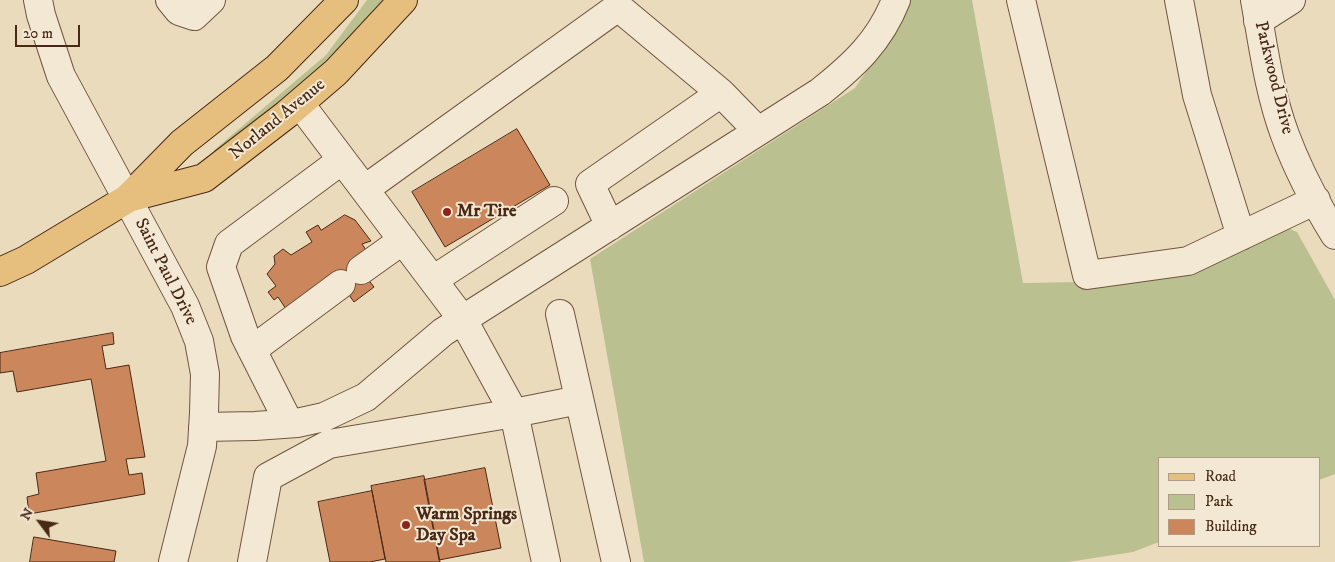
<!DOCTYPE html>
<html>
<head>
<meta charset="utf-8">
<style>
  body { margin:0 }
  #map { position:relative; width:1335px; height:562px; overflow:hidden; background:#ebdbbd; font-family:"IM FELL DW Pica",serif }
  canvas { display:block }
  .legend { position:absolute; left:1158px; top:457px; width:162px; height:90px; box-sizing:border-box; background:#f2e8d4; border:1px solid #ae9c88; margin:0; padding:6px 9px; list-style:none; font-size:15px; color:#482915 }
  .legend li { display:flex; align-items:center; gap:10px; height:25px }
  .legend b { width:25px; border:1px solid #ae9c88 }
  .north { position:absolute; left:15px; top:497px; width:50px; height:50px; -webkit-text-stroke:4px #f2e8d4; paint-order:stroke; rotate:301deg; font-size:14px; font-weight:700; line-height:20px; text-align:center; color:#482915 }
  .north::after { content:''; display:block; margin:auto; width:18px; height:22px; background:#482915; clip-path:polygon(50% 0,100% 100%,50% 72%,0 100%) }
  .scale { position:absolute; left:15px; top:25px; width:65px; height:22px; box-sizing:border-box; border:2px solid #482915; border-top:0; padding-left:6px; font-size:15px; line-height:18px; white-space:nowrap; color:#482915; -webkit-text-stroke:4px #f2e8d4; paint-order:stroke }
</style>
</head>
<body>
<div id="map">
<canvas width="1335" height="562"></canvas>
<ul class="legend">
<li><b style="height:6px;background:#e6be7e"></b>Road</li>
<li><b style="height:14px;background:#bac08f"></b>Park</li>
<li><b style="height:14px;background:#cb875b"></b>Building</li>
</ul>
<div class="north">N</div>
<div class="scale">20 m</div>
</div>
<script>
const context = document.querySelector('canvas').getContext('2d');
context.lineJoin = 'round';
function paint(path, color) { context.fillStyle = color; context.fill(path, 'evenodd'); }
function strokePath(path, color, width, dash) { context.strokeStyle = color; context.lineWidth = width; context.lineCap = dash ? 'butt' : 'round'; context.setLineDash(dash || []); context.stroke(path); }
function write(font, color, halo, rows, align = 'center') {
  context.font = font + ' "IM FELL DW Pica",serif'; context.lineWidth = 4; context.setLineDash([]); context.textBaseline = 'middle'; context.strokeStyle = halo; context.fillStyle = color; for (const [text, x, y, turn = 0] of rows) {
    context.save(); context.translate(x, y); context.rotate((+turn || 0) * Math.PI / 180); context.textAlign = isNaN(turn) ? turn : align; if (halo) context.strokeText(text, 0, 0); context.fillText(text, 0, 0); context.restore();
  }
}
const green = new Path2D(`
  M367,0H383L334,55L219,153L213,151L326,55Z
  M910,0H972L1023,283L1136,281L1276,223L1297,232L1335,300V474L1319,480V458H1159V542L1133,552L1068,562H644L590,259L855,88L906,13Z`);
const building = new Path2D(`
  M517,129L550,185L445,247L412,192Z
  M345,215L355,220L371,241L362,244L366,250L353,260L374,287L354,302L336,277L288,312L278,297L274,300L268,292L276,286L267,274L275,264L274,256L283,249L291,255L312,242L306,232L318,225L321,230Z
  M113,333L114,344L102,346L106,369L129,365L145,457L126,459L129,475L142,473L145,494L29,514L27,497L39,494L36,473L106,461L91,379L17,392L13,371L0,373V353Z
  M485,468L501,548L439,560L424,480Z
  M424,476L440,562H386L371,486Z
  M372,491L385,559L370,562H330L318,502Z
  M34,537L116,551L114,562H30Z`);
const minor = new Path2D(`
  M38,0L41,15L61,76L185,306L199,341L205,374L204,413L202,446L173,562
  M170,0L179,11L194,16L211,0
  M1021,0L1087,275L1188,261L1316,200
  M1179,0L1197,95L1241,236
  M1255,0C1263,45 1269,92 1285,135C1298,170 1316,204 1335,235
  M1258,21L1291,0
  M721,93L758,131
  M365,189L618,7L721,93L590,184L610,226
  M361,270L403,240
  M433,280L554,201
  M560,314L616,562
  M252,350L341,284
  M289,423L245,336L221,267L229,244L342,160
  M203,427L255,426L297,423L324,417L366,397L443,332L820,92C854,65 880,41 896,0
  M252,562L268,477L329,444L514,413L463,320L300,104
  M546,562L514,413L579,400`);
const major = new Path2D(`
  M128,198L204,178L287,114L336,72L403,0
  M0,272L26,260L127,199L182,143L277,68L344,0`);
const markers = [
  [447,212,5,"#8f2418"],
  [406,525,5,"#8f2418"]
];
const streetNames = [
  ["Parkwood Drive",1273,78,76],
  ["Norland Avenue",278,120,-39],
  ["Saint Paul Drive",165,272,63]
];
const poiNames = [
  ["Mr Tire",457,212],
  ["Warm Springs",416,515],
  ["Day Spa",416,536]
];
paint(green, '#bac08f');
paint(building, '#cb875b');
strokePath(building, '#482915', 1);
strokePath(minor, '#71563f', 30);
strokePath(major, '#482915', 30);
strokePath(minor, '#f2e8d4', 28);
strokePath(major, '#e6be7e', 28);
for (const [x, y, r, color] of markers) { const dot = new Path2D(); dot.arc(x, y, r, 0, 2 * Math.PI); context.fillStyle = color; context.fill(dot); strokePath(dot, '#f2e8d4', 2); }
write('18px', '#482915', '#f2e8d4', streetNames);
write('bold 18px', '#482915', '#f2e8d4', poiNames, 'left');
</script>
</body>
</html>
